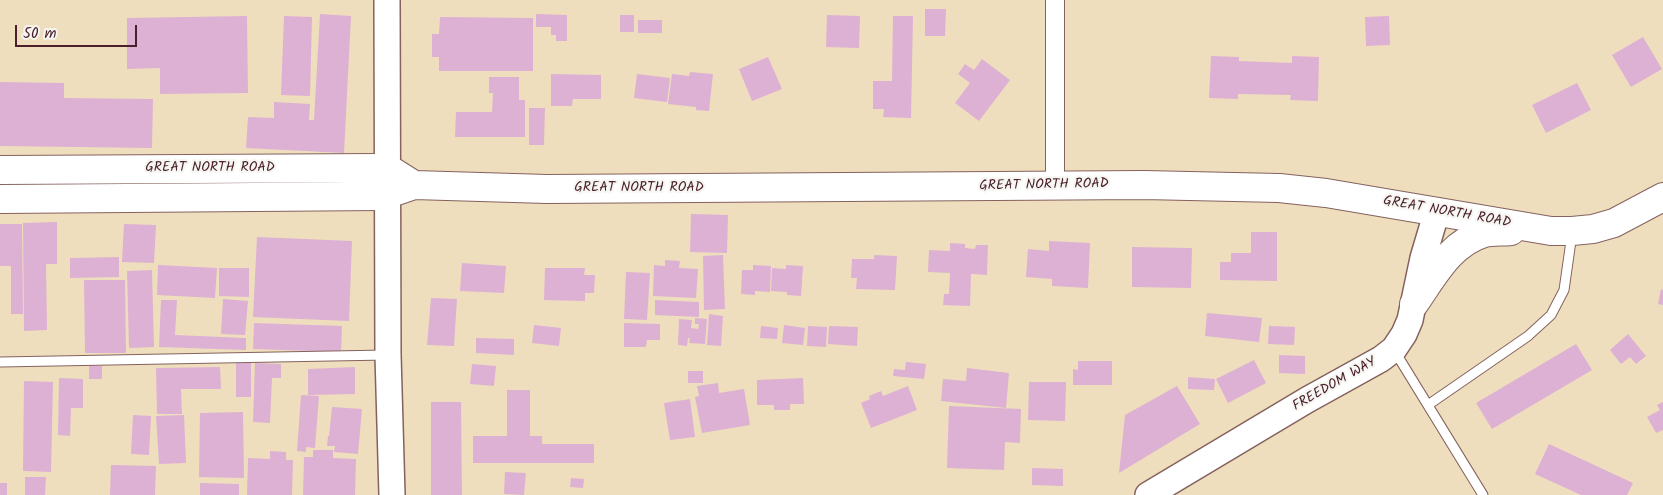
<!DOCTYPE html>
<html>
<head>
<meta charset="utf-8">
<style>
  body { margin:0 }
  #map { position:relative; width:1663px; height:495px; overflow:hidden; background:#efdebd; font-family:Kalam,sans-serif }
  canvas { display:block }
  .scale { position:absolute; left:15px; top:25px; width:122px; height:22px; box-sizing:border-box; border:2px solid #4a1f2b; border-top:0; padding-left:6px; font-size:15px; line-height:18px; white-space:nowrap; color:#4a1f2b; -webkit-text-stroke:4px #f6f6f2; paint-order:stroke }
</style>
</head>
<body>
<div id="map">
<canvas width="1663" height="495"></canvas>
<div class="scale">50 m</div>
</div>
<script>
const context = document.querySelector('canvas').getContext('2d');
context.lineJoin = 'round';
function paint(path, color) { context.fillStyle = color; context.fill(path, 'evenodd'); }
function strokePath(path, color, width, dash) { context.strokeStyle = color; context.lineWidth = width; context.lineCap = dash ? 'butt' : 'round'; context.setLineDash(dash || []); context.stroke(path); }
function write(font, color, halo, rows, align = 'center') {
  context.font = font + ' Kalam,sans-serif'; context.lineWidth = 4.5; context.setLineDash([]); context.textBaseline = 'middle'; context.strokeStyle = halo; context.fillStyle = color; for (const [text, x, y, turn = 0] of rows) {
    context.save(); context.translate(x, y); context.rotate((+turn || 0) * Math.PI / 180); context.textAlign = isNaN(turn) ? turn : align; if (halo) context.strokeText(text, 0, 0); context.fillText(text, 0, 0); context.restore();
  }
}
const building = new Path2D(`
  M925,9H946L945,36H925Z
  M320,14L351,16L344,153L246,148L248,117L274,118V102L310,104L309,120H314Z
  M536,14L567,15V41H556V35H551V27H536Z
  M620,15H634V32H620Z
  M827,15L860,16L859,48L826,47Z
  M247,16L248,93L160,94V68L127,69V18Z
  M284,16L312,17L310,96L281,95Z
  M893,16H913L911,118L883,117L884,109H873V81H892Z
  M1389,16L1390,45L1366,46L1365,17Z
  M440,17L533,18V71H439V57H432V34H439Z
  M638,20H662V33H638Z
  M1643,37L1662,69L1631,87L1612,55Z
  M1211,56L1239,57V61L1292,63V56L1319,57L1318,101L1290,100L1291,95L1238,94V99L1209,98Z
  M768,57L782,89L752,101L739,69Z
  M982,59L1010,80L979,121L955,103L970,83L958,74L965,64L974,70Z
  M690,72L713,74L709,111L696,110V107L668,104L672,74L689,76Z
  M551,74L601,75V99H573L572,106H551Z
  M637,74L670,78L667,102L634,98Z
  M489,77H519V100H525V137H455L456,112H492L493,93H489Z
  M0,82L64,83V98L153,99L152,148L0,146Z
  M1577,83L1591,110L1546,133L1532,105Z
  M529,108H545L544,145H529Z
  M691,214L728,215L727,253L690,252Z
  M57,222V264H46L47,330L24,331L23,223Z
  M0,224H22L23,314H11V266H0Z
  M124,224L156,225L154,263L122,262Z
  M1251,232H1277V281L1220,280V262H1231V253H1251Z
  M257,237L352,241L349,321L253,317Z
  M1049,241L1090,243L1088,288L1052,286V279L1026,277L1028,249L1049,251Z
  M950,243L965,244V248L975,249L976,245H988L987,275L971,274L970,306L943,305L944,294H949L950,273L928,272L929,250L950,251Z
  M1132,247L1192,248L1191,288L1132,287Z
  M723,255L725,309L704,310L703,256Z
  M874,255L897,256L895,290L856,289L857,278H851L852,259H874Z
  M119,257V277L70,278V258Z
  M665,260L680,261L679,268L698,269L696,298L653,296L654,265L665,266Z
  M462,263L506,266L504,293L460,291Z
  M158,265L217,268L215,298L157,295Z
  M753,265L771,266L770,292L755,291V295L741,294L742,270H753Z
  M786,265L803,266L801,296L787,295V292L771,291L772,268L786,269Z
  M219,268H249V297L219,296Z
  M545,268H585L584,275H595L594,293H585V301L544,300Z
  M152,270L154,347L129,348L127,271Z
  M626,272L650,273L647,320L624,319Z
  M84,280H125L126,353H85Z
  M1661,289L1663,290V305L1658,304Z
  M431,298L457,299L454,346L427,345Z
  M223,299L248,301L245,335L221,334Z
  M161,300H177L175,335L246,338V350L159,347Z
  M655,300L699,302V317L655,315Z
  M1207,313L1262,318L1259,342L1205,336Z
  M709,314L723,316L721,346L707,345Z
  M695,318L707,319L705,344L689,343L690,338H688L687,346L678,345L679,319L692,320L691,328L698,329L699,324H695Z
  M254,323L342,326L341,352L253,349Z
  M624,323L660,324V340H647L646,347H624Z
  M534,325L561,328L559,346L532,343Z
  M784,325L805,328L803,345L782,343Z
  M761,326L778,328L777,339L760,338Z
  M808,326L827,327L826,347L807,346Z
  M829,326L858,327L857,346L828,344Z
  M1269,326L1295,327L1294,345L1268,344Z
  M1628,334L1646,356L1636,364L1630,357L1621,364L1610,350Z
  M476,338L514,339V355L476,353Z
  M1576,344L1592,370L1492,429L1476,403Z
  M1279,355L1305,356V374L1279,373Z
  M1254,360L1266,383L1228,403L1216,379Z
  M1078,361H1112V385H1073V369L1078,370Z
  M906,362L926,364L924,379L893,376L894,369L905,370Z
  M236,363H251V397H236Z
  M255,363L281,364V378H272L270,423L253,422Z
  M472,364L496,366L494,386L470,384Z
  M89,366H102V379H89Z
  M220,367L221,389H181L182,414H157L156,368Z
  M355,367V394L308,395V369Z
  M967,368L1009,373L1006,408L941,401L943,379L966,381Z
  M688,371H703V383H688Z
  M1188,377L1215,379L1214,390L1188,389Z
  M59,378L83,379V408H71L70,436L58,435Z
  M803,378L804,404H790V410H774V405H757V380Z
  M24,381L53,382L51,472L23,471Z
  M1029,382H1066L1065,421L1028,420Z
  M718,383L719,393L744,389L750,425L702,433L695,397L699,396L697,386Z
  M908,386L917,410L871,428L861,403L870,399L869,396L881,391L883,396Z
  M1177,386L1200,424L1119,473L1125,415Z
  M507,390H530V436H542V444H594V463H473V436H507Z
  M301,395L319,396L315,448L306,447V452L297,451Z
  M690,399L695,437L670,440L664,403Z
  M431,402H461L462,495H431Z
  M1663,402V430L1656,433L1647,417L1660,410L1657,405Z
  M949,406L1021,409L1020,443L1005,442L1004,470L947,468Z
  M332,407L362,409L358,454L334,452L335,446H327L328,436H329Z
  M243,412L244,478L199,477L200,413Z
  M133,415L151,416L149,455L131,454Z
  M184,415L186,463L159,464L156,416Z
  M1549,444L1633,483L1627,495H1581L1535,474Z
  M313,450H333V458L356,459L355,495H303L304,457H313Z
  M270,451L286,452V460H293L292,495H247L248,458L270,459Z
  M111,465L156,466L155,495H110Z
  M1032,468L1063,469V486L1032,485Z
  M505,472L526,473L524,495L504,494Z
  M25,477H46L45,495H25Z
  M571,478L584,479L583,488L570,487Z
  M0,483H7V495H0Z
  M200,483L239,484V495H200Z`);
const lane = new Path2D(`
  M1394,350L1483,495
  M0,362L387,355
  M1428,405L1528,336L1551,315L1564,290L1572,234`);
const street = new Path2D(`
  M1055,186V0`);
const secondary = new Path2D(`
  M387,0L388,355L392,495
  M1148,495L1307,400L1381,359L1394,349L1404,334L1410,320L1423,258L1437,211`);
const highway = new Path2D(`
  M0,170L380,168H387L414,185
  M0,199L382,196L414,185L547,189L1144,185L1279,188L1326,193L1551,231H1572L1593,229L1614,223L1663,197
  M1414,304C1433,277 1450,243 1484,233C1492,231 1502,232 1511,231`);
const streetNames = [
  ["GREAT NORTH ROAD",210,169],
  ["GREAT NORTH ROAD",1044,186,-1],
  ["GREAT NORTH ROAD",639,189],
  ["GREAT NORTH ROAD",1447,213,10],
  ["FREEDOM WAY",1335,385,-30]
];
paint(building, '#ddb1d3');
strokePath(lane, '#84625e', 11);
strokePath(street, '#84625e', 20);
strokePath(secondary, '#84625e', 28);
strokePath(highway, '#84625e', 30);
strokePath(lane, '#fff', 9);
strokePath(street, '#fff', 18);
strokePath(secondary, '#fff', 25);
strokePath(highway, '#fff', 28);
write('14px', '#4a1f2b', '#f6f6f2', streetNames);
</script>
</body>
</html>
